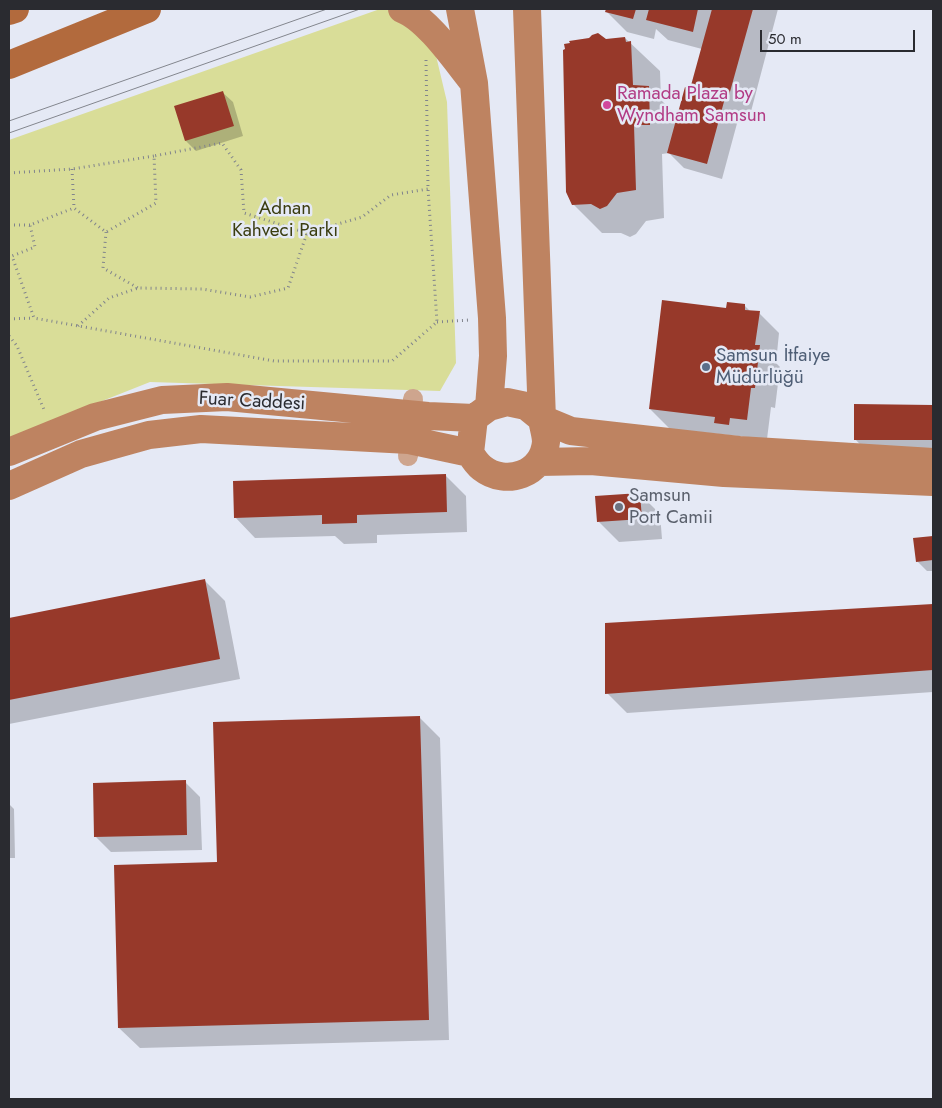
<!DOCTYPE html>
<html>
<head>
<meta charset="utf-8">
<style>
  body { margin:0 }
  #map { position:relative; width:942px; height:1108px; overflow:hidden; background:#e5e9f5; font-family:Jost,sans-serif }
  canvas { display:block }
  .frame { position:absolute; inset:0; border:10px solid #2a2b30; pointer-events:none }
  .scale { position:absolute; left:760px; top:30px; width:155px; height:22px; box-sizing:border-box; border:2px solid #2a2b30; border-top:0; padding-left:6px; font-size:15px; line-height:18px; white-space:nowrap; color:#2a2b30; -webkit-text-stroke:4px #e5e9f5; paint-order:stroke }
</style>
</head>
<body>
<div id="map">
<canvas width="942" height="1108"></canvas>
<div class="frame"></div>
<div class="scale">50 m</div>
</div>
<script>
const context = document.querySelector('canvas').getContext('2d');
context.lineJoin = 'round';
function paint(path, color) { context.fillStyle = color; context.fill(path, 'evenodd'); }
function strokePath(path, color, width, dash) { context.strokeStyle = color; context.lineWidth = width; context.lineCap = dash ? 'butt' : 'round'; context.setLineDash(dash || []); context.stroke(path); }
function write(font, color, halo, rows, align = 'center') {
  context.font = font + ' Jost,sans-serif'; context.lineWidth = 5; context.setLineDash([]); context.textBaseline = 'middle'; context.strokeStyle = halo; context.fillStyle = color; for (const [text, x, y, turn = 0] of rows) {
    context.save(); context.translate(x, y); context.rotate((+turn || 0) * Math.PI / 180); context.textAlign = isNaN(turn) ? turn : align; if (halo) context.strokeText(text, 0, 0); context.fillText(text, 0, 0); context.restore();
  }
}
const green = new Path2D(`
  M380,9H395L433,43L447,102L456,363L440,391L150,382L9,438V140Z`);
const shadow = new Path2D(`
  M608,9H778L749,119L739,116L722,179L684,168L669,153L662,154L664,218L646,221L636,234L630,237L621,233H602L573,204L606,40L625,38L660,71L661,100L678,117L691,90L702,49L668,40L656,29L654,39L627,32L607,12Z
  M222,92L233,102L243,136L196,151L186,141L175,107Z
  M745,306L751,312L759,313L779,333L776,363L780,367L775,408L771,407L767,439L670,429L650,409L727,309Z
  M855,406H933V455H870L855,439Z
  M446,476L466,496L467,532L377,535V543L344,544L335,536L255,538L235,517Z
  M640,494L660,514L662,539L619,542L599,522Z
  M933,537V571H927L917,561L914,540Z
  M205,581L225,601L240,679L9,724V619Z
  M933,605V692L627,713L607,693L606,624Z
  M420,718L440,738L449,1040L140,1048L119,1028L219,863Z
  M185,782L200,797L202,850L111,852L96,837Z
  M9,804L14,809L15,858H9Z`);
const building = new Path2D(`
  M606,9H636L633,19L605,12Z
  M649,9H698L693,32L646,20Z
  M712,9H753L728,99L725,98L707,164L667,153L685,87L690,89Z
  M598,33L606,39L625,37L626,42L631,41L633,85L649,86L650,125H634L636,190L617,193L607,206L600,209L591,204L572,205L566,192L563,50L565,49L564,44L570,43L569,41L589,38L592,35Z
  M223,91L234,126L185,141L174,106Z
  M662,300L726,308L727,302L745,304V310L760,311L755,345H760L755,388H751L747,420L730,418L729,425L714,423L715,417L649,409Z
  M854,404L933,405V440H854Z
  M446,474L447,512L357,515V523L322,524V515L234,518L233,481Z
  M640,493L642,519L597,522L595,496Z
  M933,536V560L916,562L913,538Z
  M205,579L220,659L9,700V618Z
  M933,604V670L605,694V623Z
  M420,716L429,1020L118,1028L114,865L217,862L213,722Z
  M186,780L187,835L94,837L93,783Z`);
const path = new Path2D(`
  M426,60L428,189L437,322L392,361H274L34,318L12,256L35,247L30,225L74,208L106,232L156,203L154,156L222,143L241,170L244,213L307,233L362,217L391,195L428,189
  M72,169L74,208
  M9,173L72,169L154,156
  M9,225H30
  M106,232L103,268L138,288
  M9,319L34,318
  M437,322L469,320
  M78,326L109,298L138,288L202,289L250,297L288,288L307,233
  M9,336L17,346L45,412`);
const street = new Path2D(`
  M408,456L413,399`);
const secondary = new Path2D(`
  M402,9C427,18 456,61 473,82
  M460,9L474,83L492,318L493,356L489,407
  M527,9L542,419C543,426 546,435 546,442C543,474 506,487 482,468C477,464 473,458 470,453L474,418L489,407L507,402L526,406L542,419L571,431L739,450L933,462
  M9,452L95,417L162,400L227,397L428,416L474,418
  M539,462L591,461L724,473L933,482
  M9,486L81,454L149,435L201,429L409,440L470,453`);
const primary = new Path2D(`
  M9,11L15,9
  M9,65L147,9`);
const tram = new Path2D(`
  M9,121L327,9
  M9,133L360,9`);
const markers = [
  [607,105,5,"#d1479c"],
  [706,367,5,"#5c6f8a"],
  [619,507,5,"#6b7280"]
];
const hotelNames = [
  ["Ramada Plaza by",617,94],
  ["Wyndham Samsun",617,116]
];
const parkNames = [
  ["Adnan",285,209],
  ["Kahveci Parkı",285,231]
];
const serviceNames = [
  ["Samsun İtfaiye",716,356],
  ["Müdürlüğü",716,378]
];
const streetNames = [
  ["Fuar Caddesi",252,402,3]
];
const worshipNames = [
  ["Samsun",629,496],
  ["Port Camii",629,518]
];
paint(green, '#d9dd98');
paint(shadow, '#0003');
paint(building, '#97392a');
strokePath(path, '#81848c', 3, [1, 4]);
strokePath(street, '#cea58e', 20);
strokePath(secondary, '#be8361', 28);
strokePath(primary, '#b26a3d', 28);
strokePath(tram, '#83868e', 1);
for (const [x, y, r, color] of markers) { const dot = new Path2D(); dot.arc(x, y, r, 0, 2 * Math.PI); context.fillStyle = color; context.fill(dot); strokePath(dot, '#e5e9f5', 2); }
write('19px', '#b23c85', '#e5e9f5', hotelNames, 'left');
write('19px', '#3b3d10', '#e5e9f5', parkNames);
write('19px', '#4e5e75', '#e5e9f5', serviceNames, 'left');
write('19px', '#2a2b30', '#e5e9f5', streetNames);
write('19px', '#5b616d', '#e5e9f5', worshipNames, 'left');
</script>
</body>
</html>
